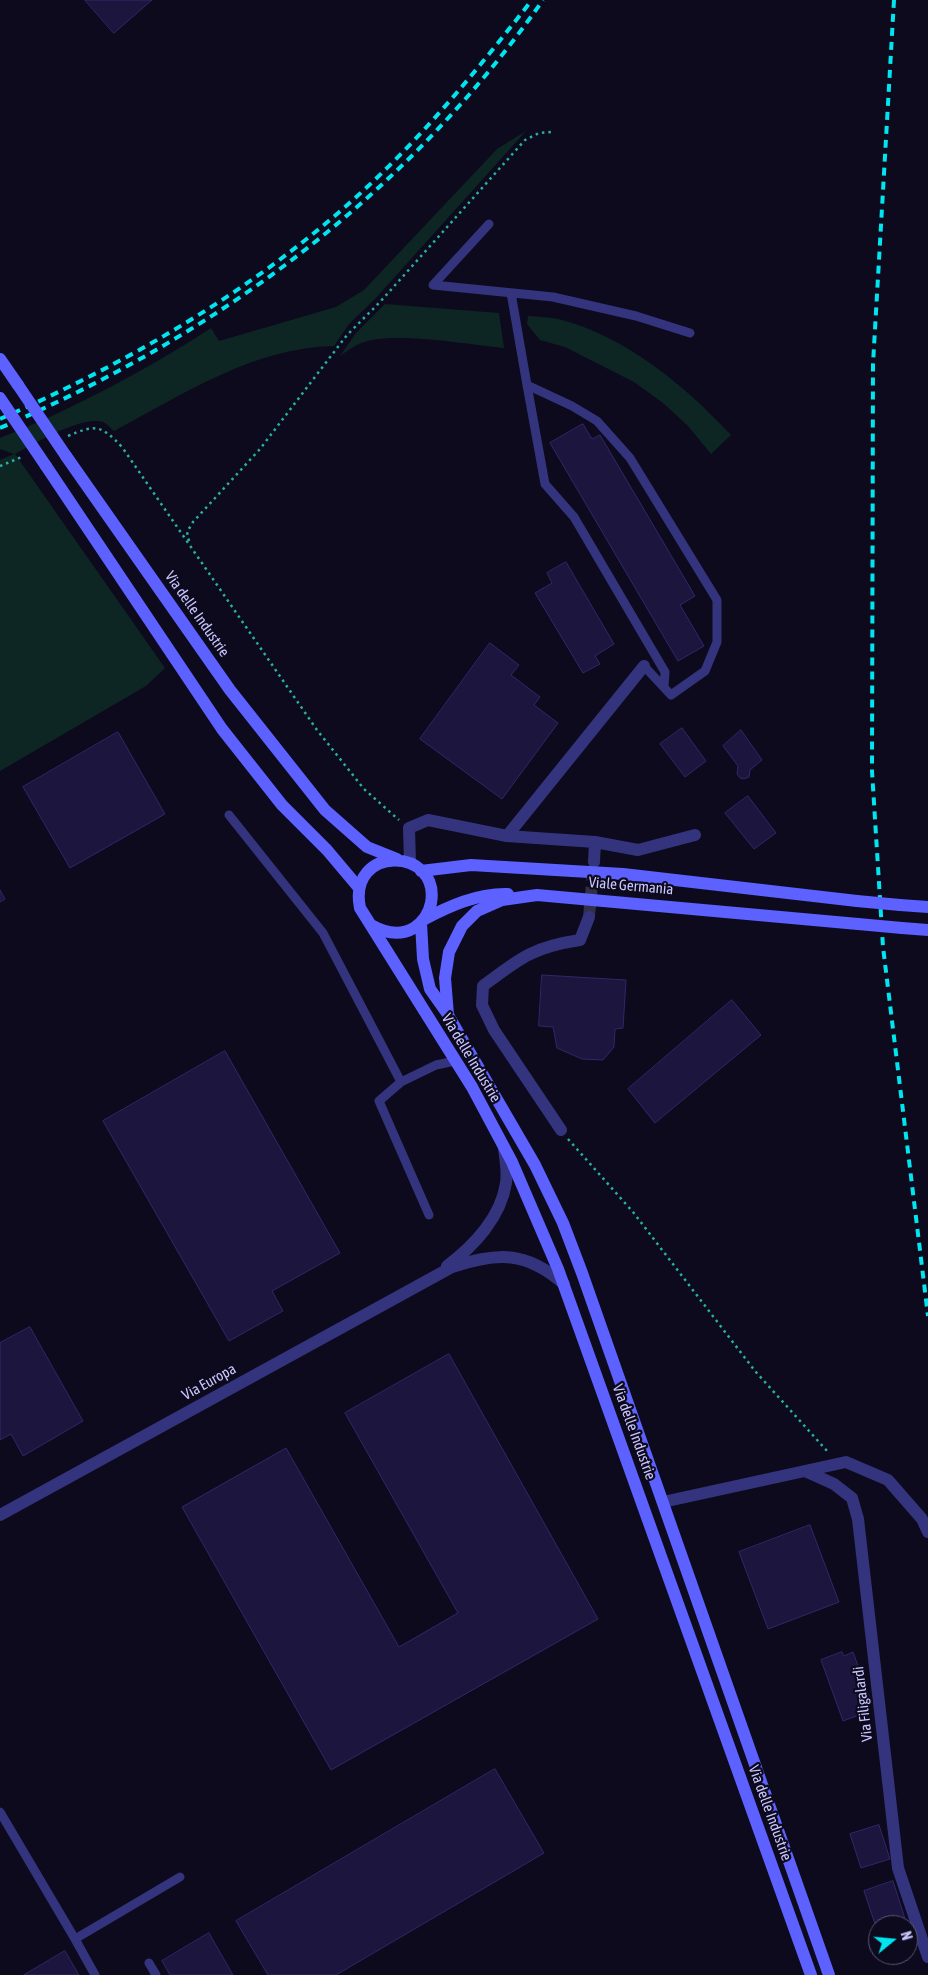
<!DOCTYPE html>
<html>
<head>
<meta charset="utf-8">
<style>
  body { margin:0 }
  #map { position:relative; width:928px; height:1975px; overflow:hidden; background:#0c0a1c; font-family:"Asap Condensed",sans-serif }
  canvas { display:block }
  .north { position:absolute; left:868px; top:1915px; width:50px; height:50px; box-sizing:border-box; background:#0c0a1c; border:1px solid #585577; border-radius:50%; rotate:73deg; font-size:14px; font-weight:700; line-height:20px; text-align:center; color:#c9c5ff }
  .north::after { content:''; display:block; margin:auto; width:18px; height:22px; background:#00e5f0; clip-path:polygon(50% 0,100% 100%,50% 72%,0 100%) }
</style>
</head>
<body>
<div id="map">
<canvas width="928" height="1975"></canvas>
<div class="north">N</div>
</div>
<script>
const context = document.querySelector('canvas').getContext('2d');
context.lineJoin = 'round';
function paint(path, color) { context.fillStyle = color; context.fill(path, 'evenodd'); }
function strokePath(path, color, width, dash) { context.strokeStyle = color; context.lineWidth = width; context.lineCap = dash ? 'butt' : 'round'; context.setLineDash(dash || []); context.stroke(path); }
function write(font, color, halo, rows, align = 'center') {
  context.font = font + ' "Asap Condensed",sans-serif'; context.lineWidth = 4.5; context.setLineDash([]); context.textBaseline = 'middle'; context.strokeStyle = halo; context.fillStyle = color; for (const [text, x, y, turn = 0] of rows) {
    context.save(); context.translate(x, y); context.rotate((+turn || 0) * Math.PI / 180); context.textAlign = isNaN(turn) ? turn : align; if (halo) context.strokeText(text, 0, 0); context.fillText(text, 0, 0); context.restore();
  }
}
const green = new Path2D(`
  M526,131L375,299L349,324L334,346C254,347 182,395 114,431C111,429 108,425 105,423C85,413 34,444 15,454L165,668L146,686L0,771V460L14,454L0,449V438C73,409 145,371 211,328L219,341L336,307L364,290L497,149Z
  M385,304L499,313L504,348C469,345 389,330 359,344C352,347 346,352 340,356L356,333Z
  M528,316C538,317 549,317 558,319C626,336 685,386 731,435L711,454L688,426L663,403L634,382L565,347L540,340L527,324Z`);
const building = new Path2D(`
  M85,0H152L114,33Z
  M583,424L592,439L600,435L695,596L680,605L704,646L678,661L550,443Z
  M566,562L614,644L595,656L600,664L583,673L535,593L552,583L547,573Z
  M490,643L519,665L511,675L540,697L534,705L558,723L502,799L420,739Z
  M682,728L706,761L685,777L660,744Z
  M741,730L762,760L750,770L749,777L744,779L740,778L737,774L738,766L723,746Z
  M118,732L165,814L70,868L23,787Z
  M748,796L776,833L754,849L725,813Z
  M0,890L5,899L0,902Z
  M542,975L626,980L623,1028L615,1029L614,1047L603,1060L582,1059L557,1048L553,1027L539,1026Z
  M732,1000L761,1035L655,1123L628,1089Z
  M225,1051L340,1253L272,1291L283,1311L229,1341L103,1121Z
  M30,1327L83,1421L23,1456L11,1434L0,1440V1343Z
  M449,1354L598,1619L331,1770L182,1507L286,1448L399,1647L458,1613L345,1413Z
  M810,1525L839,1602L768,1629L739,1552Z
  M842,1652L844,1656L853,1652L872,1704L863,1708L865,1713L843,1721L821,1660Z
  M495,1769L544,1853L336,1975H268L236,1921Z
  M879,1825L890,1859L861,1868L850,1834Z
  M893,1881L907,1925H878V1933L864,1891Z
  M908,1927L916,1942L908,1945Z
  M209,1933L233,1975H170L162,1961Z
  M65,1951L79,1975H24Z`);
const streetTunnel = new Path2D(`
  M589,917L594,862`);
const path = new Path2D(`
  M68,436C96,424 101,425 122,447L317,730L364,789L399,820
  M0,466L24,456
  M189,541L187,532L193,522L260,449L347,335L380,302L525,140L539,133L551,132
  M568,1139L633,1212L755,1371L828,1452`);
const lane = new Path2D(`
  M489,224L433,285L553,297L636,316L690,333
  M511,293L527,385L572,406L597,421L630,458L717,600V642L705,671L671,695L644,666
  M527,385L545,484L574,517L665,672L664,687
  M229,815L323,933L401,1082L379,1101L429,1215
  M401,1082L436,1065L455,1061
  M0,1812L75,1939L180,1877
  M75,1939L95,1975
  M149,1963L156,1975`);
const street = new Path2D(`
  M507,836L595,842L594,862
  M595,842L638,850L695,835
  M410,863L409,828L428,820L507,836L644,666
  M561,1130L494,1030L482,1005L483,986C520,958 533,947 580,940L589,917
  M447,1266C474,1246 501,1217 506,1183C508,1171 505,1159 504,1148
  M805,1471L834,1484L852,1498L858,1519L898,1868L928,1957
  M663,1502L846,1462L888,1480L922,1519L928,1532
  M0,1515L452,1267C498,1252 526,1251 564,1284`);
const secondary = new Path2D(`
  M0,359L18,385
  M66,456L230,690L325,810L367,847L397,859
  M46,466L222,729L282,805L327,850L359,888
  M421,871L471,865L623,874L857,901
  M900,905L928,907
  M423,920C449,906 478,893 508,894
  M421,923L423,959L430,989L447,1013
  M371,925C385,933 400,936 414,928C423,922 429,913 431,903C441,847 347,844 360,908L472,1087L512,1162L558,1269L811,1975
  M902,928L928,930
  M829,1975L582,1273L563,1223L535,1165L448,1015L445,978L449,952L462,926L477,911L502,900L537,895L858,924`);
const rail = new Path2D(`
  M894,0L873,364L872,771L883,947L928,1316
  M0,419C143,356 283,273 394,161C444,111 488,56 532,0
  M0,428C218,334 406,196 543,0`);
const secondaryBridge = new Path2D(`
  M18,385L66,456
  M0,398L46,466
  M857,901L900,905
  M858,924L902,928`);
const streetNames = [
  ["Via delle Industrie",197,614,55],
  ["Viale Germania",631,886,5],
  ["Via delle Industrie",471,1058,59],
  ["Via Europa",209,1382,-29],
  ["Via delle Industrie",634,1432,70],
  ["Via Filigalardi",863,1704,-97],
  ["Via delle Industrie",770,1813,70]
];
paint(green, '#0d2624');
paint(building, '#1c163e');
strokePath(building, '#31276b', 1);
strokePath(streetTunnel, '#322f49', 12, [12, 6]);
strokePath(path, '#28b1a1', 2.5, [2.5, 4]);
strokePath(lane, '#33347d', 9);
strokePath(street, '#33347d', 12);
strokePath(secondary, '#5c61ff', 12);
strokePath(rail, '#00e5f0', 4, [8, 6]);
strokePath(secondaryBridge, '#5c61ff', 12);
write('15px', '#c9c5ff', '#0c0a1c', streetNames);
</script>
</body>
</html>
